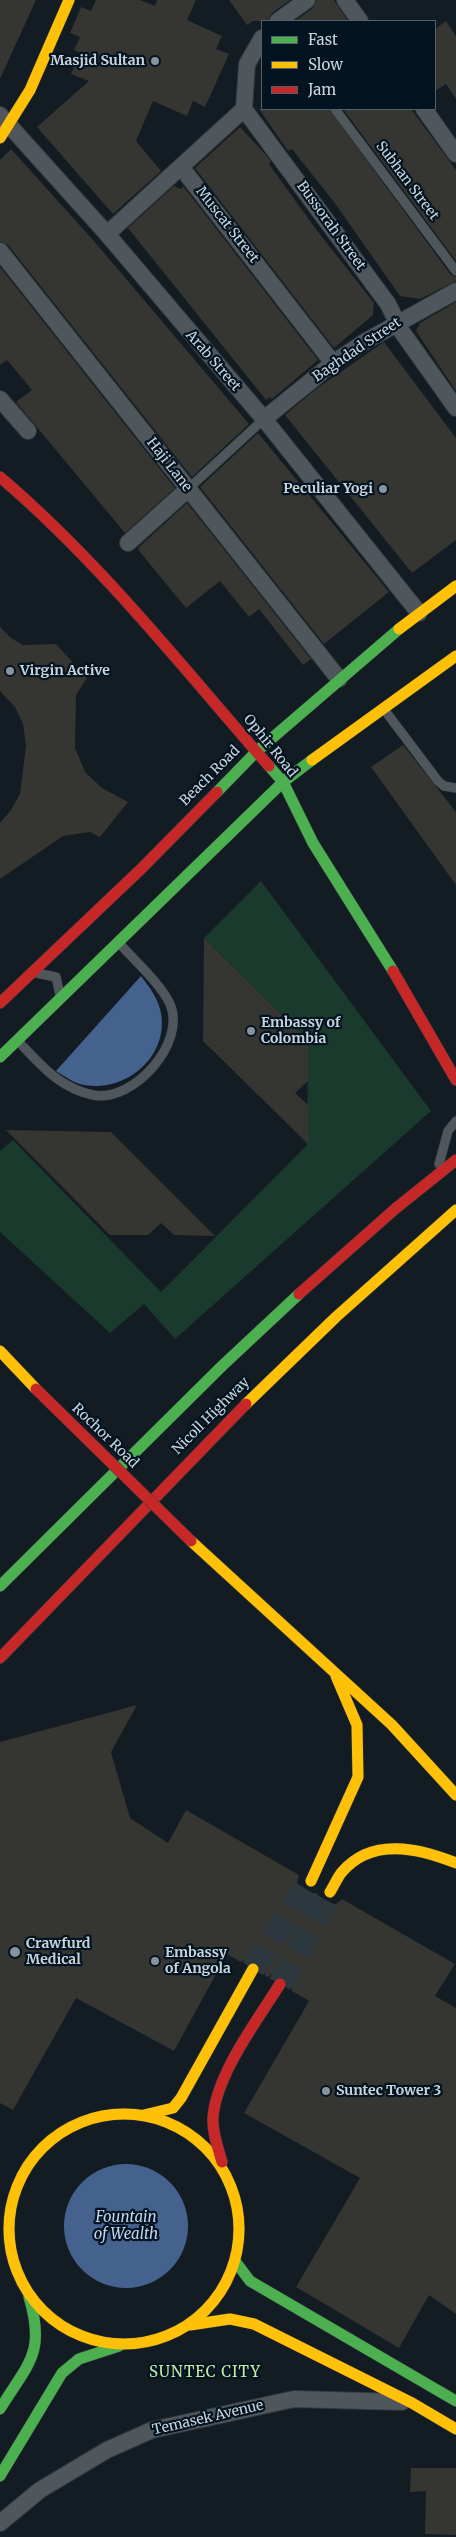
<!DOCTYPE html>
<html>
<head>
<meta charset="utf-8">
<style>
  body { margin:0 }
  #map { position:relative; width:456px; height:2537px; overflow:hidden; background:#121c22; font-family:Merriweather,serif }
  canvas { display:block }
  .legend { position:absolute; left:261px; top:20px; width:175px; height:90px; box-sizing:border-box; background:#031420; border:1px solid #52616b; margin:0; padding:6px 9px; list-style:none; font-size:15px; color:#c8d4dc }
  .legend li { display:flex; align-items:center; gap:10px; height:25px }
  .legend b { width:25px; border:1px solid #52616b }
</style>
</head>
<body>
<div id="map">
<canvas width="456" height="2537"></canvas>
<ul class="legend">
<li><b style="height:6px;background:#4caf50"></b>Fast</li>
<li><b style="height:6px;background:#ffc107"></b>Slow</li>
<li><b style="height:6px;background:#c62828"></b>Jam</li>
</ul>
</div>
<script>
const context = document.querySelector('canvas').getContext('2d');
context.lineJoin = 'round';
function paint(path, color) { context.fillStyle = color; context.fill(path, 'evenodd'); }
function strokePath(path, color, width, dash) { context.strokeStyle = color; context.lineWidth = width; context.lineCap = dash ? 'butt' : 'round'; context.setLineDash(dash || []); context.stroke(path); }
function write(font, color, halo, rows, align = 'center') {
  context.font = font + ' Merriweather,serif'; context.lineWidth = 4.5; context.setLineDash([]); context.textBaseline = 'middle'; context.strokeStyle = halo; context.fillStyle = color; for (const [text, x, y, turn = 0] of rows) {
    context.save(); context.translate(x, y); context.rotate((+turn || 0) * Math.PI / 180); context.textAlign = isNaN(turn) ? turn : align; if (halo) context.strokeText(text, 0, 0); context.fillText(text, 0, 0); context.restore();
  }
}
const green = new Path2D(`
  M261,881L431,1111L175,1339L144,1304L110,1333L0,1232V1151L13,1140L161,1292L307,1145L308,1041L204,938Z`);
const water = new Path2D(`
  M141,976C150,988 158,998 161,1013C169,1059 122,1095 80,1084C72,1082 63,1075 56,1071Z
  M64 2226a62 62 0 1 1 124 0a62 62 0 1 1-124 0Z`);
const building = new Path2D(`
  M0,0H36L0,79Z
  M96,0H140L155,6L157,0H196L187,20L222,36L216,49L229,54L205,107L193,101L187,116L153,101L136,141L161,171L113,214L37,127L89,81L71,74L80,53L74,50L80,37L70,33L81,7L91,11Z
  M229,0H290L272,13L268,21H253L247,25Z
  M317,0H334L348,21H295L313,8Z
  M446,21L456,36V99L446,84L435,91V29Z
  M259,109H329L451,275L456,277V281L420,299L400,296L334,202L292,149L288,151Z
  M343,109H411L456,170V261Z
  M240,127L267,156L271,162L269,164L315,228L374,303L373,315L334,348L195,168Z
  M11,149L94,241L249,424L192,477L8,245L0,241V160Z
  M174,186L181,189L183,186L318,360L272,399L270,397L266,400L128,228Z
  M0,267L175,488L125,533L16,402L32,390L7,360L0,365Z
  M456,302V391L416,331L420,323Z
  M384,342L456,438V540L412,573L285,415L316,389Z
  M258,433L389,592L324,644L200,487Z
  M187,503L311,659L303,665L259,609L249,617L220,581L186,608L140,552L138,548Z
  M0,627L11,638L23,645L56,644L87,678L76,695L75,748L85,772L102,788L128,802L100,837L90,832L63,836L0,879V823L11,810L20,794L26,745L23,724L15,707L0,691Z
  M403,745L456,812V885L371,767Z
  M204,938L308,1041V1081L295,1093L308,1105V1144L203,1041Z
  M6,1130L111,1132L215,1236L174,1235L161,1223L148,1235H110Z
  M137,1705L111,1752L130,1818L168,1843L186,1810L299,1875L297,1883L300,1889L306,1894L317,1893L323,1904H336L342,1899L455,1964L435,1996L456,2008V2314L429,2295L399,2348L296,2287L360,2178L244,2113L309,2001L292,1991V1978L287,1972H274L268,1977L265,1976V1962L260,1957L252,1955L241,1962L227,1954L174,2051L76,1998L13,2110L0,2103V1742Z
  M411,2468H456V2535L425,2534L426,2491L410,2492Z`);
const secondaryTunnel = new Path2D(`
  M253,1969L311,1881
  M280,1984L330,1892`);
const lane = new Path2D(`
  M335,109L456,271
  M188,489L264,419
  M383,708L438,781L444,786L456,788
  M36,973L56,977L60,995
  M17,1040C40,1064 59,1088 93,1095C133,1103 187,1043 170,1004C161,984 134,960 119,943
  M439,1164L448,1131L456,1121`);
const street = new Path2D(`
  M345,0L360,21
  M278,21L307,0
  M262,38L247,64L244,109L388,304L402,332L456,408
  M424,109L456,154
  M0,115L107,234L264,419L419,613
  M181,167L333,363
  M107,234L244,109
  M0,251L339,679
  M0,399L28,431
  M264,419L333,363L366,341L456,291
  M128,543L188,489
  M0,2523L40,2490L107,2450L152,2430L294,2399L402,2402`);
const fast = new Path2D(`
  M269,766L283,782L313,843L393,971
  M217,792L256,752L399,629
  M0,1057L283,782L312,760
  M0,1586L222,1366L299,1294
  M235,2261L250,2281L456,2401
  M0,2409C28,2363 46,2354 29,2297
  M0,2476L62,2373L79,2359L119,2346`);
const slow = new Path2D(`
  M0,138L30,90L69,0
  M399,629L456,586
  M312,760L456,656
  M0,1351L36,1389
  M246,1404L336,1317L456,1210
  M191,1541L392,1725L456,1795
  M311,1881L358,1777L357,1725L336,1676
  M330,1892C334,1886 337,1878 342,1872C372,1837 418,1848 456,1863
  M9 2229a115 115 0 1 1 230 0a115 115 0 1 1-230 0Z
  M144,2115L173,2108L181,2098L253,1969
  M190,2325L230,2319L254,2324L412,2403L456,2429`);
const jam = new Path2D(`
  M0,477C100,562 183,668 269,766
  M393,971L456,1080
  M0,1003L141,869L217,792
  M299,1294L395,1209L456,1160
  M0,1658L246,1404
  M222,2162C218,2148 212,2132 213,2117C217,2073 257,2021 280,1984`);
const jamBridge = new Path2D(`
  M36,1389L191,1541`);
const markers = [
  [155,61,5,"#88949b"],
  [383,489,5,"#88949b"],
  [10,671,5,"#88949b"],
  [251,1031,5,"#88949b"],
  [15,1952,6,"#88949b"],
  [155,1961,5,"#88949b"],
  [326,2091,5,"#88949b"]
];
const poiNames = [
  ["Masjid Sultan",145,61,"right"],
  ["Peculiar Yogi",373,489,"right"],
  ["Virgin Active",20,671],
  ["Embassy of",261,1023],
  ["Colombia",261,1039],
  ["Crawfurd",26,1944],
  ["Medical",26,1960],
  ["Embassy",165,1953],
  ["of Angola",165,1969],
  ["Suntec Tower 3",336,2091]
];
const streetNames = [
  ["Subhan Street",407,181,53],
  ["Muscat Street",227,225,52],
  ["Bussorah Street",331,226,54],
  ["Baghdad Street",357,350,-34],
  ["Arab Street",213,361,49],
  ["Haji Lane",169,465,52],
  ["Ophir Road",270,746,51],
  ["Beach Road",210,776,-45],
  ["Nicoll Highway",211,1416,-45],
  ["Rochor Road",105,1436,44],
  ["Temasek Avenue",208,2418,-13]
];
const waterNames = [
  ["Fountain",126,2218],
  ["of Wealth",126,2235]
];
const neighbourhoodNames = [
  ["SUNTEC CITY",205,2373]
];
paint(green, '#193a2c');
paint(water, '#45628f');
paint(building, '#353532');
strokePath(secondaryTunnel, '#2d383e', 24, [24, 12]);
strokePath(lane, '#31383e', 10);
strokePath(street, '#31383e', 18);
strokePath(fast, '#31383e', 12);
strokePath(slow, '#31383e', 12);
strokePath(jam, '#31383e', 12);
strokePath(lane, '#4f575c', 9);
strokePath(street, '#4f575c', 16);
strokePath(fast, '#4caf50', 11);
strokePath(slow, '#ffc107', 11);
strokePath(jam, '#c62828', 11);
strokePath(jamBridge, '#31383e', 12, []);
strokePath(jamBridge, '#c62828', 11);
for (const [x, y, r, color] of markers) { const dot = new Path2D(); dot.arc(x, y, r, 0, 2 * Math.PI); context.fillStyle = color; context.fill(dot); strokePath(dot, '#031420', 2); }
write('bold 14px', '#c8d4dc', '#031420', poiNames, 'left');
write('14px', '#c8d4dc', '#031420', streetNames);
write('italic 15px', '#c2d5f3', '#031420', waterNames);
context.letterSpacing = '1px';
write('15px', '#c7eca6', '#031420', neighbourhoodNames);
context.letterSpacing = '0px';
</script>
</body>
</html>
